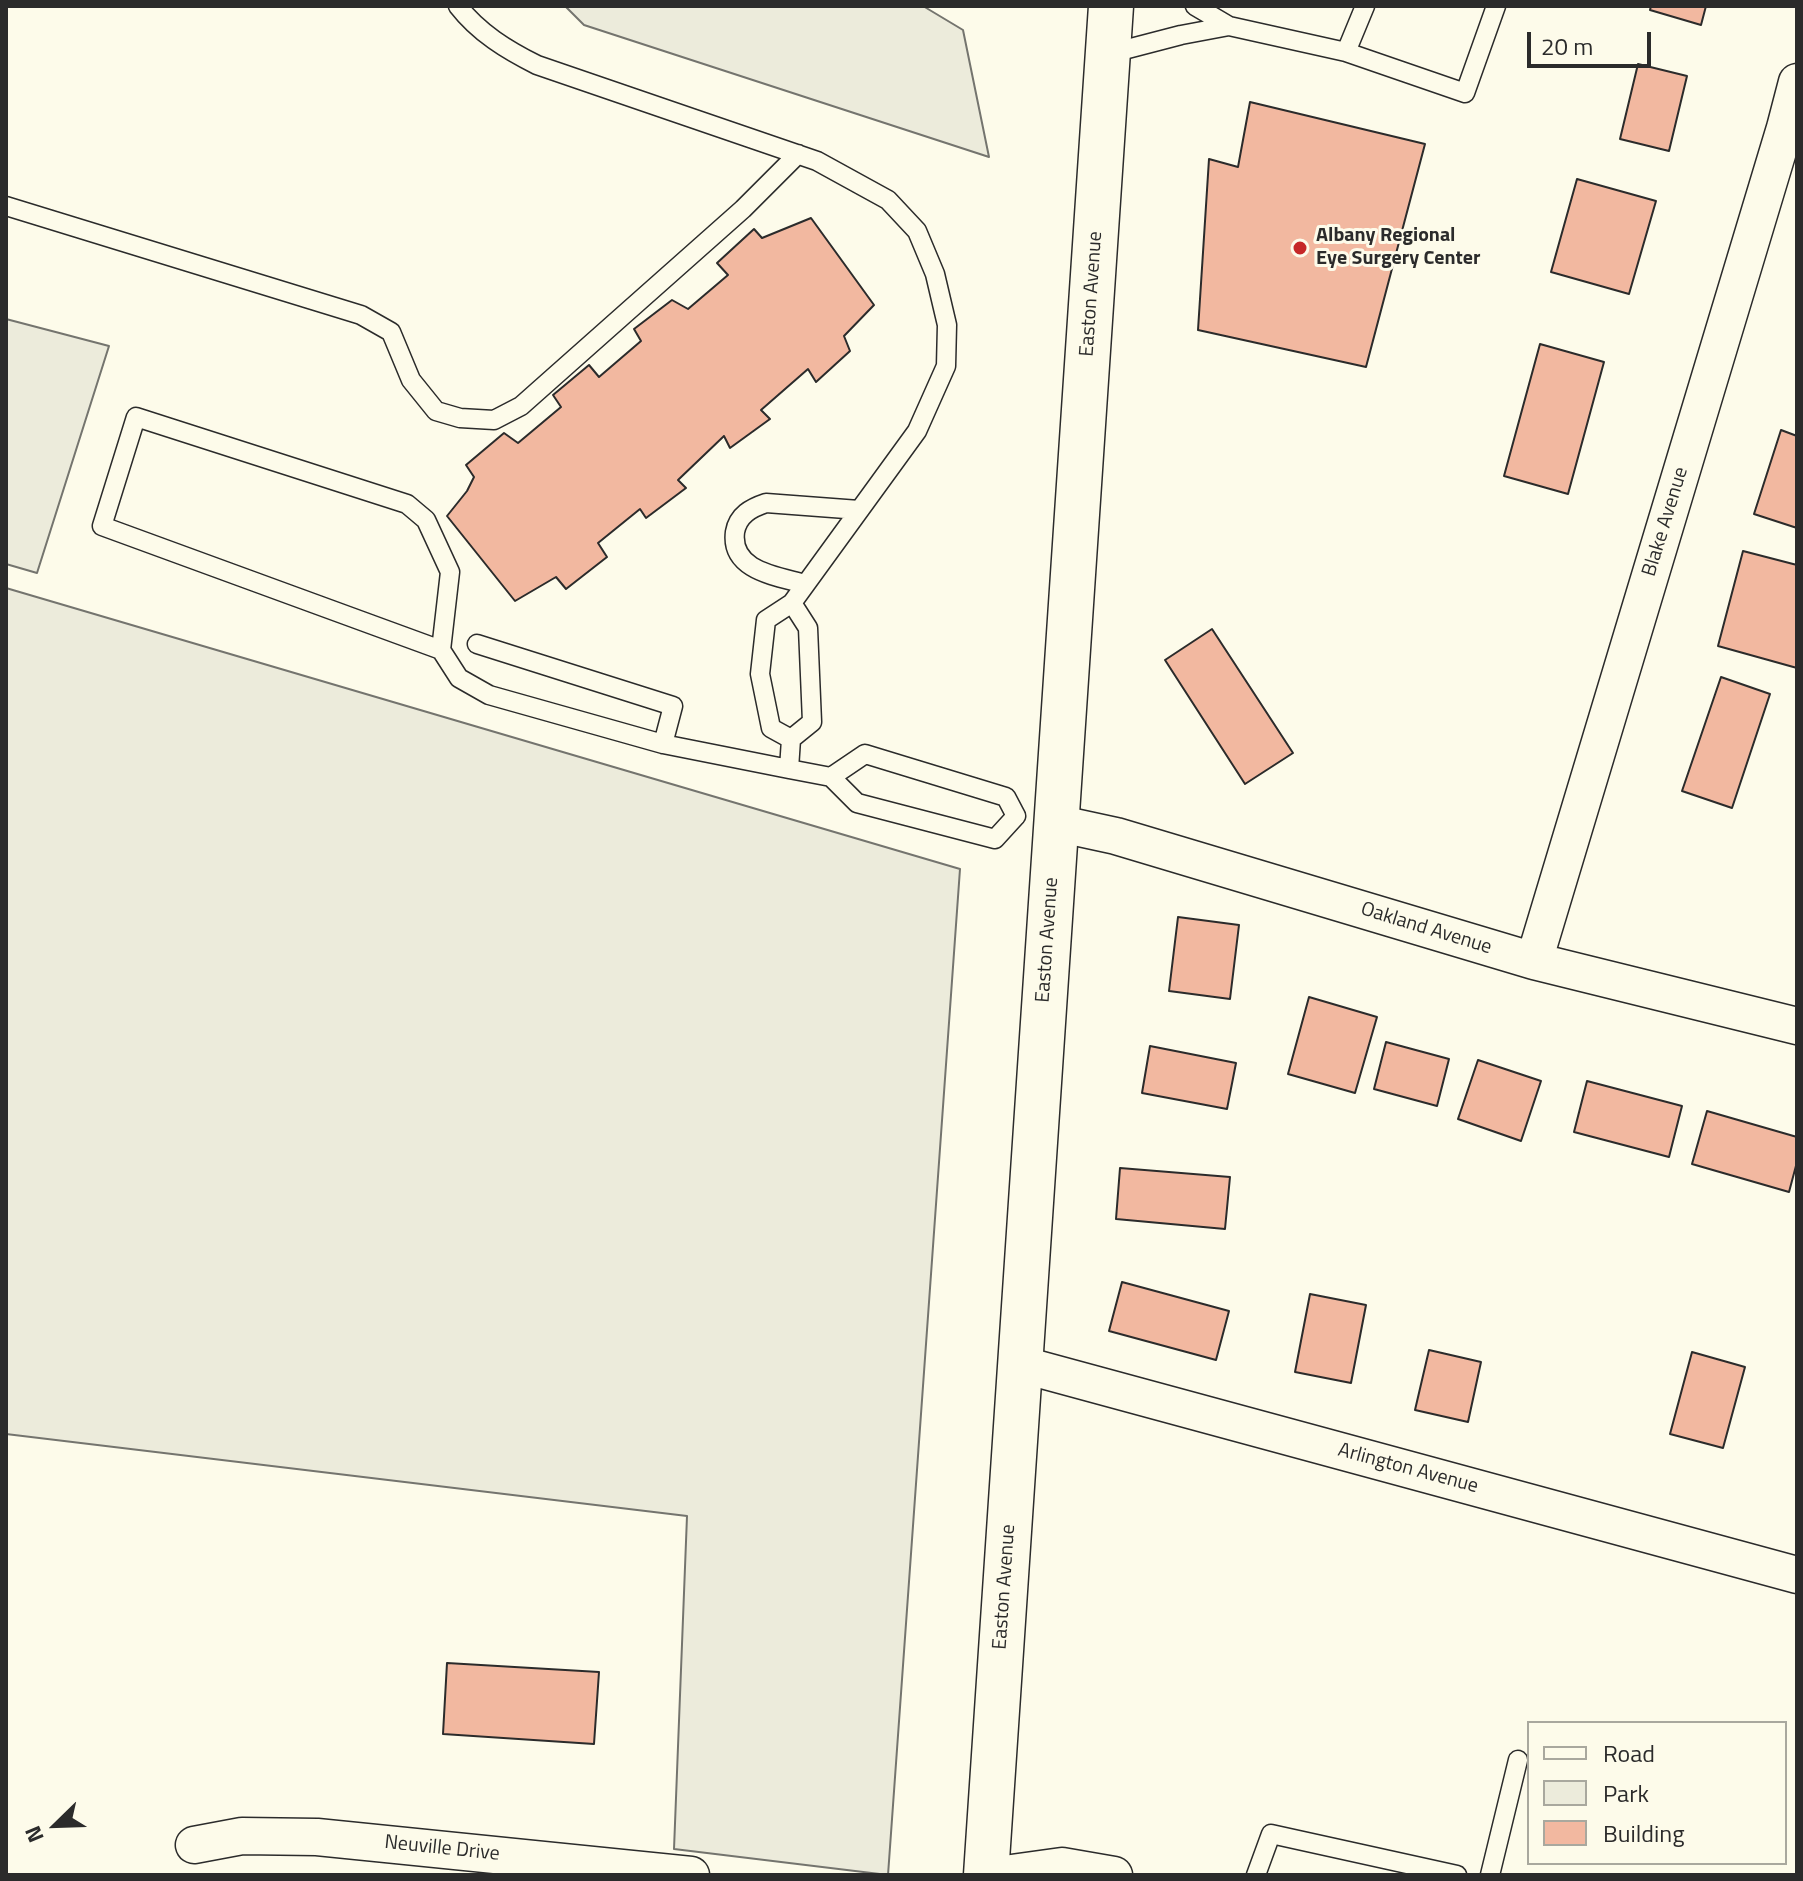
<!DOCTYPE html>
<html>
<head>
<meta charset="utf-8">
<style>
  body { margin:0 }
  #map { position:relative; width:1803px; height:1881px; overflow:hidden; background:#fdfbea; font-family:"Titillium Web",sans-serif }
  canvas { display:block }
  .frame { position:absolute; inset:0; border:8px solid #2b2b2b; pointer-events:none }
  .legend { position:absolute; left:1527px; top:1721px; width:260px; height:144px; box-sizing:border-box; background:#fdfbea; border:2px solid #a9a89e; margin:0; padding:10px 14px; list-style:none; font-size:24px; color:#2b2b2b }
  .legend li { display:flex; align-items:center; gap:16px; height:40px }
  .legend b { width:40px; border:2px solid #a9a89e }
  .north { position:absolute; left:16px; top:1785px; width:80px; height:80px; -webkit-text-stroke:6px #fdfbea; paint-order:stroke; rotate:247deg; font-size:22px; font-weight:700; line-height:32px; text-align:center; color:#2b2b2b }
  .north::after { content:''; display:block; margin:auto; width:28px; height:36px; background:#2b2b2b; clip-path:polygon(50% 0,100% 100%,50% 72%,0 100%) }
  .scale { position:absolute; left:1527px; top:32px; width:124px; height:36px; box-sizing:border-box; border:4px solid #2b2b2b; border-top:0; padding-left:10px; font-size:24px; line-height:28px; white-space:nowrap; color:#2b2b2b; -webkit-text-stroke:6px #fdfbea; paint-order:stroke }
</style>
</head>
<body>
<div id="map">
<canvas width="1803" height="1881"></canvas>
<div class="frame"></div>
<ul class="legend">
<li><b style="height:10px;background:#fdfbea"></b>Road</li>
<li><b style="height:22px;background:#ecebdb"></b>Park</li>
<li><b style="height:22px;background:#f2b8a0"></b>Building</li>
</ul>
<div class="north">N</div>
<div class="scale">20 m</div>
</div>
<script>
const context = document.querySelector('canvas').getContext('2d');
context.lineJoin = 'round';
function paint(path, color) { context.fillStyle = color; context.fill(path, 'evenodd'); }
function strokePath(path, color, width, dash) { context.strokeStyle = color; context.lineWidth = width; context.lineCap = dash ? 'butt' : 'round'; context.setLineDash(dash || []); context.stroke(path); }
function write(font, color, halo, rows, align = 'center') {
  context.font = font + ' "Titillium Web",sans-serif'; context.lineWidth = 6; context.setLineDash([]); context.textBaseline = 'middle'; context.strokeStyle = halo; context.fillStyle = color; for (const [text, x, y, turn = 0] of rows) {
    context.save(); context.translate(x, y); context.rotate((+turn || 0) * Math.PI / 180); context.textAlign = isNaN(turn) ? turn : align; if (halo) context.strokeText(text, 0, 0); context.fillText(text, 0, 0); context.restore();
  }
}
const green = new Path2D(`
  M565,6H923L963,30L989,157L584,25Z
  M6,319L109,346L37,573L6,564Z
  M6,588L960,869L888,1875L674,1849L687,1516L6,1434Z`);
const building = new Path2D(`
  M1651,6H1706L1701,25L1650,10Z
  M1638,64L1687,76L1669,151L1620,139Z
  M1250,102L1425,144L1366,367L1198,330L1209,159L1238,167Z
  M1577,179L1656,201L1629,294L1551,272Z
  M811,218L874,305L844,336L850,351L816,382L808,369L761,410L770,419L730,448L724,436L678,480L686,488L646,518L640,509L598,543L607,557L566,589L556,577L515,601L447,516L467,491L474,477L466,465L504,433L518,443L561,407L553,395L589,365L599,377L641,341L634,329L672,300L688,309L728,275L717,263L754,229L762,238Z
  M1540,344L1604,362L1568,494L1504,476Z
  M1781,430L1797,436V528L1754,514Z
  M1743,551L1797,565V668L1718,646Z
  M1212,629L1293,753L1245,784L1165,660Z
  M1721,677L1770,694L1732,808L1682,791Z
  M1178,917L1239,925L1230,999L1169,991Z
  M1309,997L1377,1017L1355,1093L1288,1074Z
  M1386,1042L1449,1059L1437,1106L1374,1089Z
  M1150,1046L1236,1063L1227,1109L1142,1093Z
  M1478,1060L1541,1081L1521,1141L1458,1119Z
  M1587,1081L1682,1106L1669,1157L1574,1132Z
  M1707,1111L1797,1137V1162L1789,1192L1692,1164Z
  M1120,1168L1230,1177L1225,1229L1116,1219Z
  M1122,1282L1229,1311L1216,1360L1109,1331Z
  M1310,1294L1366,1305L1351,1383L1295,1372Z
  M1429,1350L1481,1362L1468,1422L1415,1410Z
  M1692,1352L1745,1367L1723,1448L1670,1434Z
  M447,1663L599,1672L594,1744L443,1734Z`);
const service = new Path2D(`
  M458,6C479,33 507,50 537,65L817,161L888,200L917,231L935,274L947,325L946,366L917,431L792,603L766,620L760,674L771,728L791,739
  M1195,6L1229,26L1346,52L1365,6
  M1346,52L1465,93L1496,6
  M1108,54L1181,35L1229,26
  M6,206L361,315L391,332L411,380L436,411L460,418L494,420L521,406L743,209L798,154
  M805,584C777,576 730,571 735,532C738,515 751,508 766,503L859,510
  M792,603L808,628L812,722L791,739L789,769L831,777L857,803L995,839L1016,816
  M477,644L673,706L663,744
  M441,650L450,572L426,520L407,504L136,417L102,526L441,650L459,678L489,695L663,744L789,769
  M831,777L865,754L1006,797L1016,816
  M1256,1875L1271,1834L1457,1875
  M1490,1875L1518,1760`);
const minor = new Path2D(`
  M1056,823L1116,836L1534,961L1797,1026
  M1534,961L1785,128L1797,82
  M1020,1364L1797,1575
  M194,1845L242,1836L317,1837L691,1875
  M997,1875L1062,1866L1114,1875`);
const primary = new Path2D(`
  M986,1875L1111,6`);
const markers = [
  [1300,248,8,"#c62828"]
];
const poiNames = [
  ["Albany Regional",1316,236],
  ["Eye Surgery Center",1316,259]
];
const streetNames = [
  ["Easton Avenue",1092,294,-86],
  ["Blake Avenue",1666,522,-73],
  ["Oakland Avenue",1426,929,17],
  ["Easton Avenue",1048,940,-86],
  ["Arlington Avenue",1408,1469,15],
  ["Easton Avenue",1005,1587,-86],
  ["Neuville Drive",442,1849,6]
];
paint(green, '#ecebdb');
strokePath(green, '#74746e', 2);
paint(building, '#f2b8a0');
strokePath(building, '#2b2b2b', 2);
strokePath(service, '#2b2b2b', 21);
strokePath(minor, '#2b2b2b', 39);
strokePath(primary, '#2b2b2b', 47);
strokePath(service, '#fdfbea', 18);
strokePath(minor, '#fdfbea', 36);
strokePath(primary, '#fdfbea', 44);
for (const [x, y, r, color] of markers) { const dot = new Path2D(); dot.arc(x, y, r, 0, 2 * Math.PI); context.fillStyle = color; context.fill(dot); strokePath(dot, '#fdfbea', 3); }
write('bold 20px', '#2b2b2b', '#fdfbea', poiNames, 'left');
write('20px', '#2b2b2b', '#fdfbea', streetNames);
</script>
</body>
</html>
